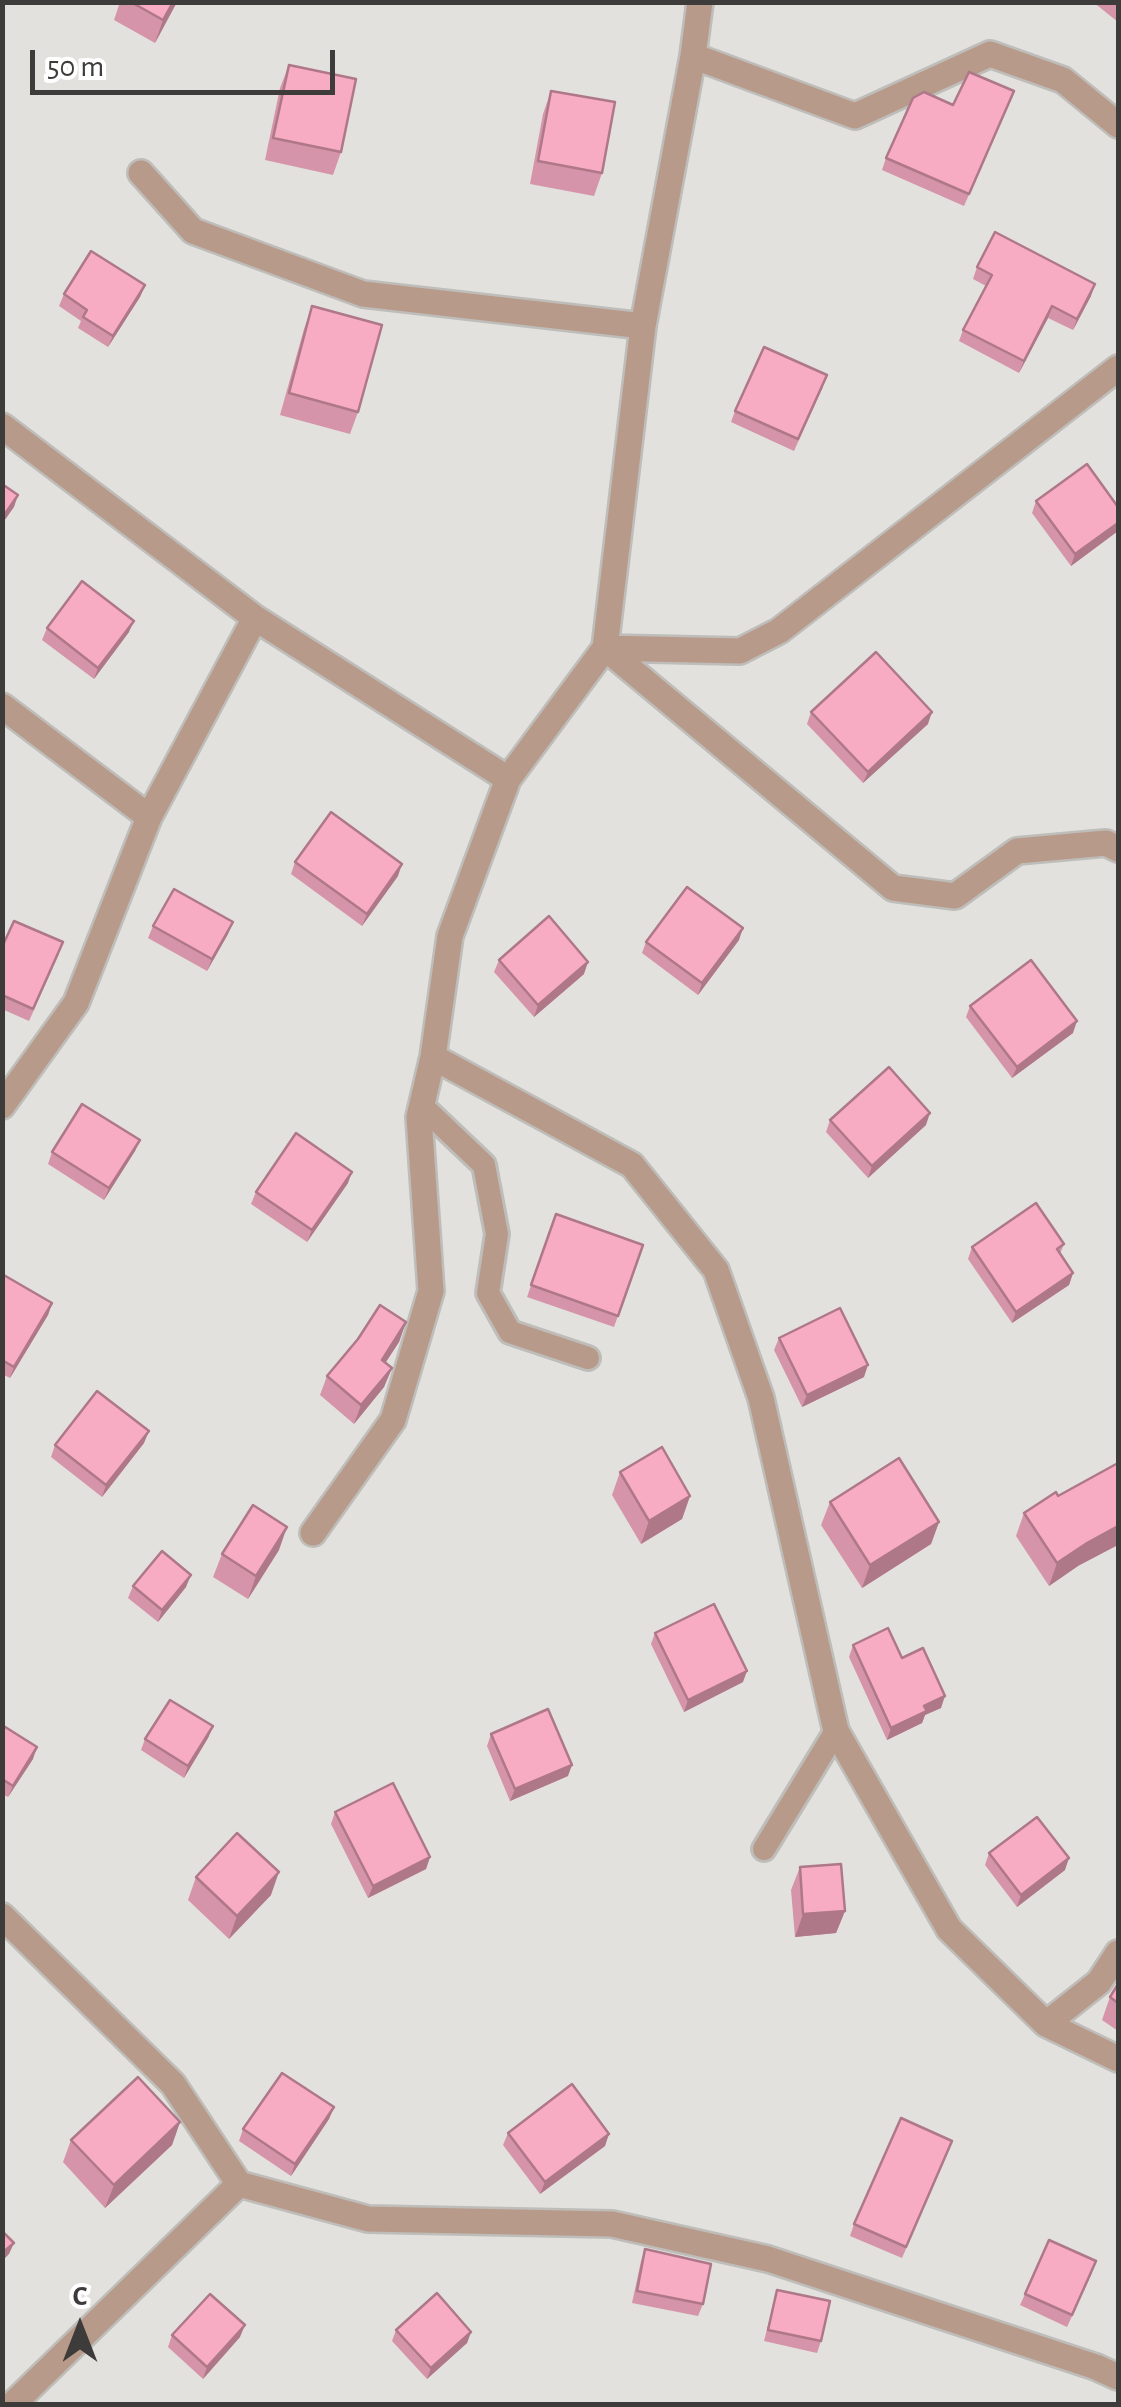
<!DOCTYPE html>
<html>
<head>
<meta charset="utf-8">
<style>
  body { margin:0 }
  #map { position:relative; width:1121px; height:2407px; overflow:hidden; background:#e3e1dd; font-family:"Alegreya Sans",sans-serif }
  canvas { display:block }
  .frame { position:absolute; inset:0; border:5px solid #3d3c3b; pointer-events:none }
  .north { position:absolute; left:30px; top:2277px; width:100px; height:100px; -webkit-text-stroke:8px #fff; paint-order:stroke; rotate:0deg; font-size:28px; font-weight:700; line-height:40px; text-align:center; color:#3d3c3b }
  .north::after { content:''; display:block; margin:auto; width:35px; height:45px; background:#3d3c3b; clip-path:polygon(50% 0,100% 100%,50% 72%,0 100%) }
  .scale { position:absolute; left:30px; top:50px; width:305px; height:45px; box-sizing:border-box; border:5px solid #3d3c3b; border-top:0; padding-left:12px; font-size:30px; line-height:35px; white-space:nowrap; color:#3d3c3b; -webkit-text-stroke:8px #fff; paint-order:stroke }
</style>
</head>
<body>
<div id="map">
<canvas width="1121" height="2407"></canvas>
<div class="frame"></div>
<div class="north">С</div>
<div class="scale">50 m</div>
</div>
<script>
const context = document.querySelector('canvas').getContext('2d');
context.lineJoin = 'round';
function strokePath(path, color, width, dash) { context.strokeStyle = color; context.lineWidth = width; context.lineCap = dash ? 'butt' : 'round'; context.setLineDash(dash || []); context.stroke(path); }
function paint(path, color) { context.fillStyle = color; context.fill(path, 'evenodd'); }
const service = new Path2D(`
  M422,1106L484,1165L497,1234L488,1293L510,1332L588,1358
  M764,1849L836,1731`);
const minor = new Path2D(`
  M693,56L855,116L990,54L1063,80L1118,125
  M141,173L193,231L363,294L643,326
  M2,426L255,618L508,779
  M605,648L893,888L955,896L1017,851L1106,843L1118,849
  M605,648L740,651L779,631L1118,368
  M2,706L149,817
  M433,1057L632,1165L716,1270L761,1398L836,1731L949,1929L1046,2024L1118,2059
  M2,1106L76,1003L149,817L255,618
  M313,1533L393,1420L431,1291L419,1117L433,1057L450,936L508,779L605,648L643,326L693,56L700,2
  M2,1916L173,2084L239,2184
  M1046,2024L1099,1982L1118,1953
  M13,2404L239,2184L368,2219L612,2224L768,2259L1096,2367L1118,2377`);
const wall = new Path2D(`
  M120,2H177L155,43L114,20Z
  M1093,2H1118V22Z
  M289,65L341,152L333,175L265,160L280,88Z
  M551,91L602,173L594,196L530,184L543,114Z
  M1014,91L964,206L882,170L886,158L953,105Z
  M977,267L1091,296L1073,330L1048,318L1019,373L959,341L963,330L986,286L973,279Z
  M145,285L140,297L108,347L78,328L81,321L59,306L64,294Z
  M312,306L358,412L350,434L280,415L304,329Z
  M823,387L794,451L731,422L735,411Z
  M1036,501L1118,507V531L1071,566L1032,513Z
  M47,628L129,632L94,679L42,640Z
  M811,712L928,724L863,783L807,724Z
  M295,862L398,876L362,926L291,874Z
  M153,926L228,934L207,971L148,938Z
  M739,940L698,995L642,953L646,942Z
  M2,947L59,954L29,1021L2,1009Z
  M499,960L584,974L534,1017L494,972Z
  M970,1006L1073,1033L1012,1078L966,1017Z
  M830,1120L926,1125L868,1178L826,1132Z
  M140,1140L135,1151L104,1200L48,1164L52,1152Z
  M348,1183L307,1242L251,1204L256,1192Z
  M556,1214L643,1245L614,1327L527,1297Z
  M1064,1244L1060,1254L1073,1273L1069,1285L1012,1323L968,1259L972,1247Z
  M2,1274L52,1303L48,1315L10,1378L2,1374Z
  M406,1322L399,1342L385,1363L392,1368L384,1387L354,1424L320,1395L327,1376Z
  M779,1338L864,1377L802,1407L774,1350Z
  M144,1443L102,1497L51,1457L55,1445Z
  M620,1472L690,1496L682,1519L641,1544L612,1495Z
  M1058,1496L1078,1566L1049,1586L1016,1536L1024,1513Z
  M830,1502L939,1522L931,1544L862,1588L821,1525Z
  M279,1550L248,1599L213,1577L222,1554Z
  M133,1586L186,1587L158,1622L128,1598Z
  M655,1633L743,1682L684,1712L651,1644Z
  M853,1645L902,1658L941,1708L925,1715L922,1723L887,1740L849,1657Z
  M2,1725L33,1759L8,1797L2,1794Z
  M213,1726L208,1738L184,1778L141,1750L145,1739Z
  M491,1734L568,1776L510,1801L487,1746Z
  M335,1812L430,1857L426,1869L368,1898L331,1824Z
  M989,1853L1065,1870L1017,1907L985,1865Z
  M800,1867L845,1911L836,1933L795,1937L791,1890Z
  M196,1877L271,1895L229,1939L188,1900Z
  M1118,1984V2031L1102,2020L1110,1997Z
  M334,2107L329,2119L291,2176L239,2141L243,2129Z
  M180,2122L172,2145L105,2208L63,2162L71,2140Z
  M508,2133L605,2146L540,2194L503,2145Z
  M948,2152L902,2258L850,2236L854,2224Z
  M645,2249L703,2304L698,2316L632,2303L641,2261Z
  M1092,2273L1067,2327L1020,2305L1025,2294Z
  M777,2290L821,2341L817,2353L764,2341Z
  M396,2330L471,2332L467,2343L427,2379L392,2341Z
  M172,2335L240,2337L203,2379L168,2347Z`);
const shadedWall = new Path2D(`
  M173,2H177L155,43L163,20Z
  M1095,284L1091,296L1073,330L1077,319Z
  M145,285L140,297L108,347L113,336Z
  M1052,306L1048,318L1019,373L1024,361Z
  M18,495L14,507L2,524V518Z
  M1118,523V531L1071,566L1075,554Z
  M134,621L129,632L94,679L98,668Z
  M932,712L928,724L863,783L868,772Z
  M402,864L398,876L362,926L367,914Z
  M233,922L228,934L207,971L212,959Z
  M743,928L739,940L698,995L702,983Z
  M588,962L584,974L534,1017L538,1005Z
  M1077,1021L1073,1033L1012,1078L1017,1067Z
  M930,1113L926,1125L868,1178L872,1166Z
  M140,1140L135,1151L104,1200L109,1188Z
  M352,1172L348,1183L307,1242L312,1230Z
  M1073,1273L1069,1285L1012,1323L1016,1312Z
  M52,1303L48,1315L10,1378L14,1367Z
  M406,1322L399,1342L375,1379L382,1360Z
  M868,1365L864,1377L802,1407L807,1395Z
  M392,1368L384,1387L354,1424L361,1405Z
  M149,1431L144,1443L102,1497L106,1485Z
  M690,1496L682,1519L641,1544L649,1521Z
  M939,1522L931,1544L862,1588L870,1565Z
  M1118,1526V1545L1078,1566L1049,1586L1057,1563L1087,1543Z
  M287,1527L279,1550L248,1599L256,1576Z
  M191,1575L186,1587L158,1622L162,1610Z
  M747,1671L743,1682L684,1712L688,1700Z
  M945,1696L941,1708L925,1715L922,1723L887,1740L891,1728L924,1706Z
  M213,1726L208,1738L184,1778L188,1766Z
  M37,1747L33,1759L8,1797L13,1786Z
  M572,1765L568,1776L510,1801L515,1789Z
  M430,1857L426,1869L368,1898L373,1886Z
  M1069,1858L1065,1870L1017,1907L1021,1895Z
  M279,1872L271,1895L229,1939L237,1916Z
  M845,1911L836,1933L795,1937L803,1914Z
  M334,2107L329,2119L291,2176L295,2164Z
  M180,2122L172,2145L105,2208L114,2185Z
  M609,2134L605,2146L540,2194L545,2182Z
  M14,2243L9,2254L2,2261V2253Z
  M245,2325L240,2337L203,2379L207,2367Z
  M471,2332L467,2343L427,2379L431,2368Z`);
const building = new Path2D(`
  M131,2H173L163,20Z
  M289,65L356,79L341,152L273,138Z
  M969,72L1014,91L969,194L886,158L913,98L924,92L953,105Z
  M551,91L615,102L602,173L538,161Z
  M995,232L1095,284L1077,319L1052,306L1024,361L963,330L992,275L977,267Z
  M91,251L145,285L113,336L83,317L87,310L64,294Z
  M312,306L382,325L358,412L289,393Z
  M764,347L827,375L798,439L735,411Z
  M1087,464L1118,507V523L1075,554L1036,501Z
  M2,484L18,495L2,518Z
  M82,581L134,621L98,668L47,628Z
  M876,652L932,712L868,772L811,712Z
  M331,812L402,864L367,914L295,862Z
  M687,887L743,928L702,983L646,942Z
  M174,889L233,922L212,959L153,926Z
  M549,916L588,962L538,1005L499,960Z
  M14,921L63,942L33,1009L2,995V947Z
  M1031,960L1077,1021L1017,1067L970,1006Z
  M889,1067L930,1113L872,1166L830,1120Z
  M82,1104L140,1140L109,1188L52,1152Z
  M296,1133L352,1172L312,1230L256,1192Z
  M1036,1203L1064,1244L1057,1249L1073,1273L1016,1312L972,1247Z
  M556,1214L643,1245L618,1316L531,1285Z
  M2,1274L52,1303L14,1367L2,1360Z
  M380,1305L406,1322L382,1360L392,1368L361,1405L327,1376L358,1339Z
  M840,1308L868,1365L807,1395L779,1338Z
  M97,1391L149,1431L106,1485L55,1445Z
  M662,1447L690,1496L649,1521L620,1472Z
  M899,1458L939,1522L870,1565L830,1502Z
  M1118,1463V1526L1087,1543L1057,1563L1024,1513L1056,1492L1058,1496Z
  M253,1505L287,1527L256,1576L222,1554Z
  M162,1551L191,1575L162,1610L133,1586Z
  M714,1604L747,1671L688,1700L655,1633Z
  M888,1628L902,1658L923,1648L945,1696L924,1706L927,1711L891,1728L853,1645Z
  M170,1700L213,1726L188,1766L145,1739Z
  M548,1709L572,1765L515,1789L491,1734Z
  M2,1725L37,1747L13,1786L2,1779Z
  M393,1783L430,1857L373,1886L335,1812Z
  M1037,1817L1069,1858L1021,1895L989,1853Z
  M237,1833L279,1872L237,1916L196,1877Z
  M841,1864L845,1911L803,1914L800,1867Z
  M1118,1984V2003L1110,1997Z
  M282,2073L334,2107L295,2164L243,2129Z
  M138,2077L180,2122L114,2185L71,2140Z
  M572,2084L609,2134L545,2182L508,2133Z
  M901,2118L952,2141L906,2247L854,2224Z
  M2,2231L14,2243L2,2253Z
  M1049,2240L1096,2261L1072,2315L1025,2294Z
  M645,2249L711,2264L703,2304L637,2291Z
  M777,2290L830,2301L821,2341L768,2330Z
  M437,2293L471,2332L431,2368L396,2330Z
  M210,2294L245,2325L207,2367L172,2335Z`);
strokePath(service, '#bebdb9', 28);
strokePath(minor, '#bebdb9', 30);
strokePath(service, '#b89a8a', 22);
strokePath(minor, '#b89a8a', 25);
paint(wall, '#d594a9');
paint(shadedWall, '#ae7889');
paint(building, '#f8acc4');
strokePath(building, '#ae7889', 2.5);
</script>
</body>
</html>
